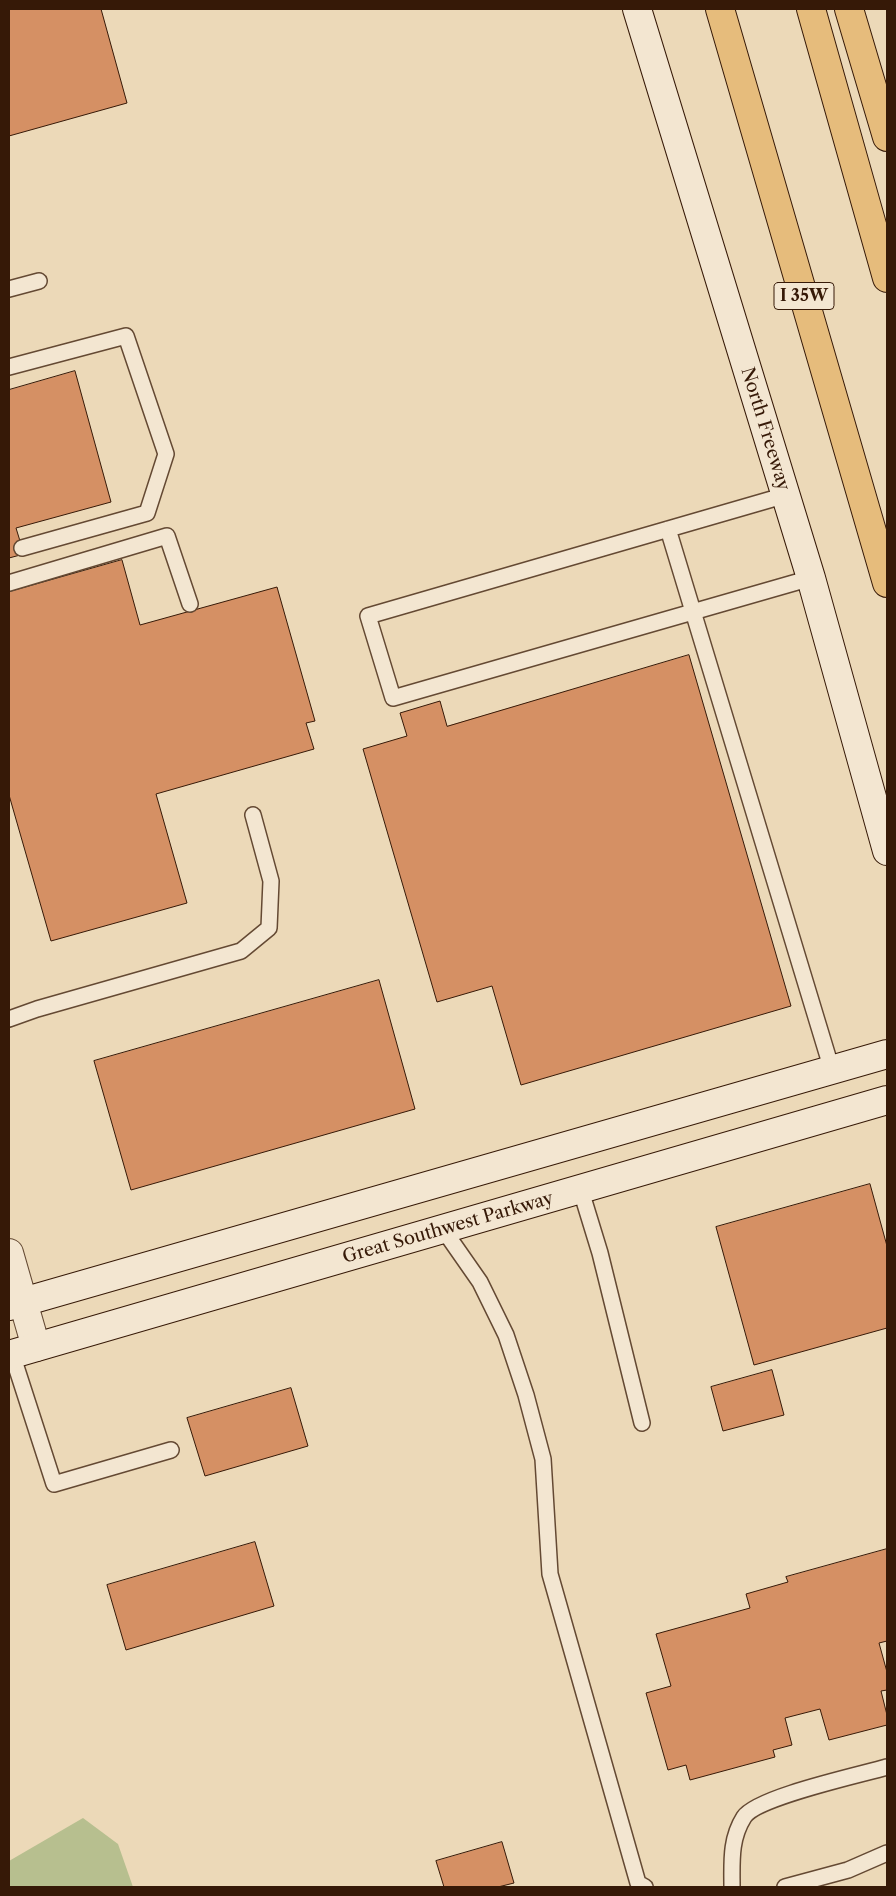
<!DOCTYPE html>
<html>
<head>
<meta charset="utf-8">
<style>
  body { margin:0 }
  #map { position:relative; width:896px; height:1896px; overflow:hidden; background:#ecd9b8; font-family:"Libre Caslon Text",serif }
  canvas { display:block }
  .frame { position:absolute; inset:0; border:10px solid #361907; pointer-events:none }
</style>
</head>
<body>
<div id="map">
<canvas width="896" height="1896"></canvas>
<div class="frame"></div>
</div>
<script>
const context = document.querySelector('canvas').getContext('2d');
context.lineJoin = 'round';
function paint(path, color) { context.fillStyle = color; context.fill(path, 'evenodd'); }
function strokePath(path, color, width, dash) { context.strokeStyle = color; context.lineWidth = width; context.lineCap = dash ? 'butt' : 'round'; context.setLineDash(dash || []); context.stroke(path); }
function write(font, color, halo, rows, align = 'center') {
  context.font = font + ' "Libre Caslon Text",serif'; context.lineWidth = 4; context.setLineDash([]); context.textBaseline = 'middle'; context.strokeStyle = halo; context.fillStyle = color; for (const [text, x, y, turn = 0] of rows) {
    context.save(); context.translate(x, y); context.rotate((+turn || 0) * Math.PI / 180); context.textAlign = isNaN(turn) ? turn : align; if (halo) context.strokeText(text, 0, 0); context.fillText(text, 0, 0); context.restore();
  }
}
const green = new Path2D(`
  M83,1818L118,1844L133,1887H9V1861Z`);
const building = new Path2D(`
  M9,9H101L127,103L9,136Z
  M75,371L111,502L16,528L24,554L9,558V390Z
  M122,560L140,625L277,587L315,721L306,723L314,749L156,794L187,903L51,941L9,795V592Z
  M689,655L791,1006L521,1085L492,986L437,1002L363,749L407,736L400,713L440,701L447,726Z
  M379,980L415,1109L131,1190L94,1061Z
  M870,1184L887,1246V1328L754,1365L716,1227Z
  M772,1370L784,1415L723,1431L711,1387Z
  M291,1388L308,1446L205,1476L187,1418Z
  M255,1542L274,1606L126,1650L107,1585Z
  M887,1549V1641L879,1643L887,1672V1690L881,1691L887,1715V1725L829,1740L820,1709L785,1718L792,1745L773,1750L775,1757L690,1780L686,1765L668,1770L646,1693L671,1686L656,1634L750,1608L746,1594L788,1582L786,1577Z
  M502,1842L514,1883L498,1887H444L436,1861Z`);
const lane = new Path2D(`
  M9,289L39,281
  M9,367L126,336L166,454L147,513L22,548
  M786,495L368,616L393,698L811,578
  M668,529L832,1070
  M9,583L167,536L190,604
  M9,1019L37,1009L241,951L269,928L271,881L253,815
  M581,1191L600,1253L642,1423
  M443,1229L480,1282L506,1335L526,1395L543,1459L550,1574L638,1883L645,1887
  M12,1354L54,1484L171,1450
  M732,1887C732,1862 730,1839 744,1817C757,1797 860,1775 887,1767
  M785,1887L848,1870L887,1853`);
const street = new Path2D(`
  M9,1253L36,1347`);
const secondary = new Path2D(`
  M637,9L811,578L887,851
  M9,1306L887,1054
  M9,1355L887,1100`);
const highway = new Path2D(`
  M720,9L887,583
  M811,9L887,278
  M849,9L887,137`);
const shields = [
  [804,296,60]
];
const shieldNames = [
  ["I 35W",804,296]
];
const streetNames = [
  ["North Freeway",765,429,73],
  ["Great Southwest Parkway",448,1228,-16]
];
paint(green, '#b7bf8f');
paint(building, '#d59064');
strokePath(building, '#361907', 1);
strokePath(lane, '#644933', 18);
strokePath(street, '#644933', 30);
strokePath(secondary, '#361907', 30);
strokePath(highway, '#361907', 30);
strokePath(lane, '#f3e6d1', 15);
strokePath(street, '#f3e6d1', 28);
strokePath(secondary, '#f3e6d1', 28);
strokePath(highway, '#e6bc7c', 28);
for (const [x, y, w] of shields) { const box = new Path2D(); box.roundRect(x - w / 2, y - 13.5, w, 27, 4); context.fillStyle = '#f3e6d1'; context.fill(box); strokePath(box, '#361907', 1); }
write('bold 16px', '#361907', null, shieldNames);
write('18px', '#361907', '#f3e6d1', streetNames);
</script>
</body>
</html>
